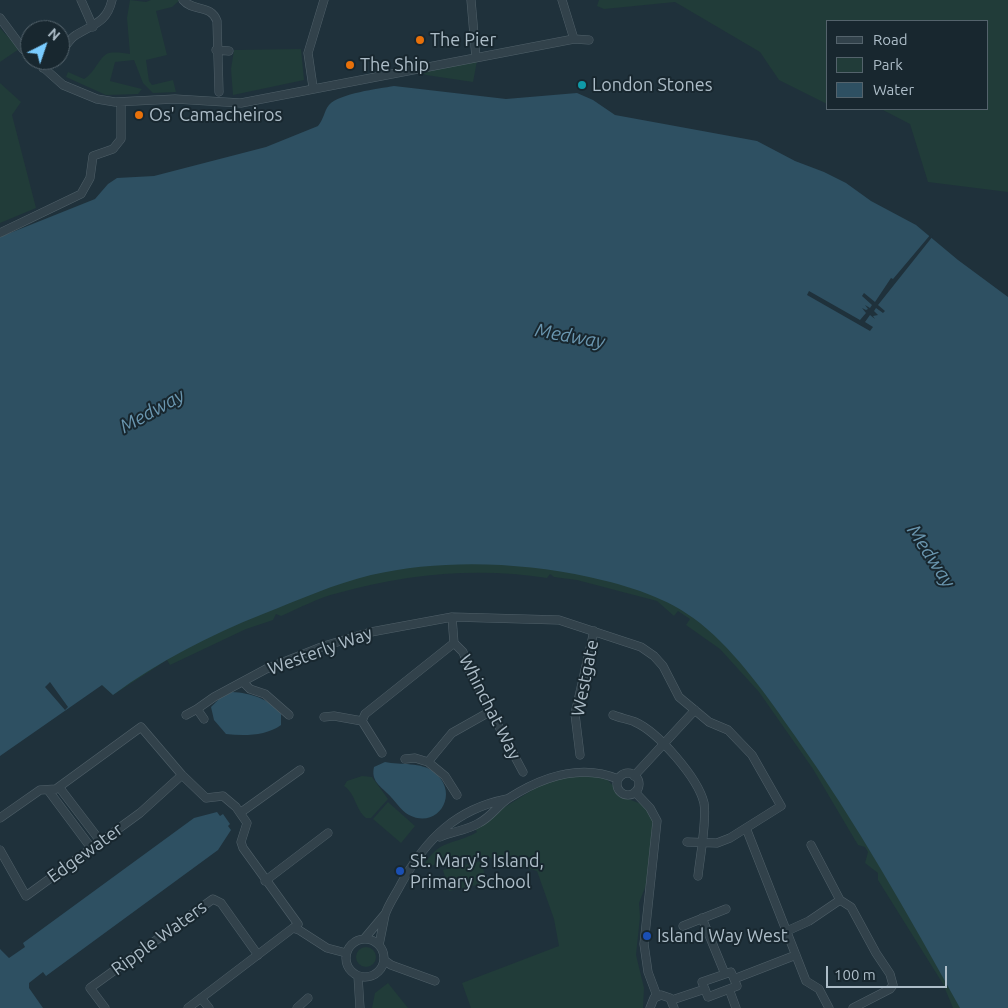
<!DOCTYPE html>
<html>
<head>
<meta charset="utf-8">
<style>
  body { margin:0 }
  #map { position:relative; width:1008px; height:1008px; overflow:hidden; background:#1f313b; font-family:Ubuntu,sans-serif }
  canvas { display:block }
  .legend { position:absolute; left:826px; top:20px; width:162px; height:90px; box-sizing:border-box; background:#18272f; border:1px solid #54636c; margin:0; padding:6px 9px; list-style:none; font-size:15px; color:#adbdc8 }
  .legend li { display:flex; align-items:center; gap:10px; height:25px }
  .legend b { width:25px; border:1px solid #54636c }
  .north { position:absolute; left:20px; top:20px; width:50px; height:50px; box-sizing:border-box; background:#18272f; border:1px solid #54636c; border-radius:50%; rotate:41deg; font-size:14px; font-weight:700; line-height:20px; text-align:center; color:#adbdc8 }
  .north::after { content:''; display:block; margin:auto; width:18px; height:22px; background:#7accff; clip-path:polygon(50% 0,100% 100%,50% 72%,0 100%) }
  .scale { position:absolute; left:826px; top:966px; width:121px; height:22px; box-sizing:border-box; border:2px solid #adbdc8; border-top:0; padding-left:6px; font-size:15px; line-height:18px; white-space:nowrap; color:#adbdc8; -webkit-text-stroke:4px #18272f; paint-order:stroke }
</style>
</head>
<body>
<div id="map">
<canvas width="1008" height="1008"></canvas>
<ul class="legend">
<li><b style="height:6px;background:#32424b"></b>Road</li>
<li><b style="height:14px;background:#213c39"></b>Park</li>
<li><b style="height:14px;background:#2e5062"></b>Water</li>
</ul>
<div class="north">N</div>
<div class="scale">100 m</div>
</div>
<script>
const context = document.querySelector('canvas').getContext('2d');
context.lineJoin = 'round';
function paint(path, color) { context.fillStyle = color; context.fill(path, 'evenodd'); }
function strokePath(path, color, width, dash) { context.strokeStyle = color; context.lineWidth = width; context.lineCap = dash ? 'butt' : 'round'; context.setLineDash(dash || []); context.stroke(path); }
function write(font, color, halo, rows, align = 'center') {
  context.font = font + ' Ubuntu,sans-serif'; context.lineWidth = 4; context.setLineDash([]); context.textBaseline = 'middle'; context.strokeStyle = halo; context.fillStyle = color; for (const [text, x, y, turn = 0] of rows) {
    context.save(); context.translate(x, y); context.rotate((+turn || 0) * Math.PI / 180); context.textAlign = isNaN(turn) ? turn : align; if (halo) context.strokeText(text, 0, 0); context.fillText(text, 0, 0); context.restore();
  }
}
const green = new Path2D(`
  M130,0L146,2L151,0H180L172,7L156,11L167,55L146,60L149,81L152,85L173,80L176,92L153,93L143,83L134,60L115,62L110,81L142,89L138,94L106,95L66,77L68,72L84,79C95,73 100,55 109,53C115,52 124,53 130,54L127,18Z
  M599,0H1008V192L928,182L910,124L881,109H987V21H827V104L779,80L760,52L675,2L604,9L597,6Z
  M0,28L19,49L0,62Z
  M301,49L304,80L233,95L231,69L234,50Z
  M477,61L473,82L426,75L419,71Z
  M0,83L21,102L12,115L36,208L0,223Z
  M389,541L709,594L990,1008H953L943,984L878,880V873L865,863L868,852L865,847L858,845L813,769L759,692L720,649L686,625L690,619L678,611L674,616L657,601L577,580L554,577L550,574L547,578C478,567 405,574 338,593C318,598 299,608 281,616L276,614L273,620L246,629L170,665L167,660L113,695L102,685Z
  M574,775L606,778L623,797L644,805L653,820L646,885L639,903L640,917L636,955L644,988L643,1008H471L462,983L559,946L554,919L537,871L484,856L423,867C439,838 453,846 477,832L475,828L500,810L547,781Z
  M362,776L372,777L388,799L371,818H366C355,809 356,794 344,786L347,781Z
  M388,802L415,826L401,843L373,819Z
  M481,861L487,883L449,891L443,870Z
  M356 957a10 10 0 1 1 20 0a10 10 0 1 1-20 0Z
  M388,983L408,1008H372L375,993Z`);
const water = new Path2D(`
  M394,86L506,99L577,93L593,100L615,115L757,141L795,161L824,172L846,183L871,201L916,225L958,260L1008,297V1008H960C909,916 856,822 795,736C767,696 738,654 700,623C667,597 629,586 589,577C519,562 442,559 371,575C334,584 298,600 263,614C210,635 159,661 113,695L102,685L0,756V237L95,199L108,184L117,178L154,176L266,147L318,126C324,119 324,111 329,105C340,93 378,89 394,86Z
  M232,692C250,693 271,699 281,714V725C266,736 244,736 226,734L214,720L211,707L220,698Z
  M385,762C400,765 422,762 434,772C461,793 438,830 409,815C400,810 395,800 387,793C379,785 371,780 374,767Z
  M217,812L220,816L223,814L230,824L228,826L231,830L218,850L46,976L43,972L29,983V988L43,1008H0V949L9,958L25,947L23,943L194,818Z`);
const pier = new Path2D(`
  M931,234L933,236L878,305L885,311L883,313L876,308L874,311L878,315L873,316L875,319L870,315L865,322L873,327L870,331L807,295L809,291L860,320L866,313L862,308L866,310L868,309L865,305L870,308L872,305L862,296L864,293L875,302L891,278L893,279Z
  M50,682L68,707L65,710L45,687Z`);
const street = new Path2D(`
  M81,0L93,27
  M183,0C193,12 211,4 217,21L219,92
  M471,0L476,58
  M562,0L574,39
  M0,18L23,49L30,54
  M216,50L229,51
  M60,52C66,47 70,38 76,35C94,24 107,22 112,0
  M35,60L63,85L97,99L115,102L175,99L241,103L574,39L589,40
  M43,68L51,60
  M313,87L308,53L324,0
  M0,233L81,194L90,178L93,156L113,149L121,139V102
  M454,643L463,652L471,674L523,772
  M243,682L250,689L265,694L289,715
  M186,715L197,709
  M613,715C620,718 628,719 635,722C658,732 698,778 704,803C707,821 700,857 698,876
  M324,717L334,716L362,721L365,714L454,643L452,617
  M204,719L197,709L214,697L266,669L324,646L371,632L452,617L559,620L641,647L654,656L663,666L679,697L709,722L728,730L752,755L781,806L730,838L717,843L687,842
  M362,721L382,753
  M580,755L575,714L594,631
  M405,759L415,758L428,762L452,733L491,711
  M428,762L445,776L457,795
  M617 784a11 11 0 1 1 22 0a11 11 0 1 1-22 0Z
  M634,776L695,710
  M59,787L101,842
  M48,790L92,849
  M635,792L650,808L657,821L644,944L648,972L657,996
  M240,813L300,770
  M0,818L40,790L56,789L141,727L182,775L206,798L223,796L236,807L247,823L241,842L243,848L298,924L293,928
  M746,828L806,981L819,989L829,1008
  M440,837C453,831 466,831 479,823C491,817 498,805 509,798C542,777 580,763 618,779
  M811,845L840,900L851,907L876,953L890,974L893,985L890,989L853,1008
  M0,850L26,896L140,813L182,775
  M265,881L328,833
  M702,918L725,974
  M683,926L726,909
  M787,931L809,921L840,900
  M364,939L385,914
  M346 958a19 19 0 1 1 38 0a19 19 0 1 1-38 0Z
  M379,945C381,935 383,925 385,915C388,905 396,894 401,884C426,839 456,809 507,799
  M384,960L391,965L435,981
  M731,972L737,986L708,997L702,982Z
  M358,976L360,1008
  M734,979L796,955
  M729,989L736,1008
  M201,998L209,1008
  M672,1000L705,989
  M105,1008L90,988L213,899L221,903L258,955
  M188,1008L293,928L299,930L327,948L346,953
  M297,1008L308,998
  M650,1008L654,998L661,995L670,998L674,1008`);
const markers = [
  [420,40,5,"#e8710a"],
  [350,65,5,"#e8710a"],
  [582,85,5,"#0f9aa8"],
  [139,115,5,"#e8710a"],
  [400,871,5,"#1a4fb4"],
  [647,936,5,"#1a4fb4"]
];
const poiNames = [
  ["The Pier",430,40],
  ["The Ship",360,65],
  ["London Stones",592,85],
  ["Os' Camacheiros",149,115],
  ["St. Mary's Island,",410,861],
  ["Primary School",410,882],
  ["Island Way West",657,936]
];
const streetNames = [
  ["Westerly Way",320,651,-20],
  ["Westgate",585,678,-79],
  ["Whinchat Way",490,707,63],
  ["Edgewater",85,853,-36],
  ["Ripple Waters",159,938,-36]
];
const waterNames = [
  ["Medway",570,336,10],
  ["Medway",152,411,-29],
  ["Medway",931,556,57]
];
paint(green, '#213c39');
paint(water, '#2e5062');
paint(pier, '#1f313b');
strokePath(street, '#506069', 9);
strokePath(street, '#32424b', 8);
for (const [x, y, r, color] of markers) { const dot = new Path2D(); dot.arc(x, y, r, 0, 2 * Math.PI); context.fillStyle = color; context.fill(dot); strokePath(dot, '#18272f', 2); }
write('18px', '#adbdc8', '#18272f', poiNames, 'left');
write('18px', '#adbdc8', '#18272f', streetNames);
write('italic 19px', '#6a96af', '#18272f', waterNames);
</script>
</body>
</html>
